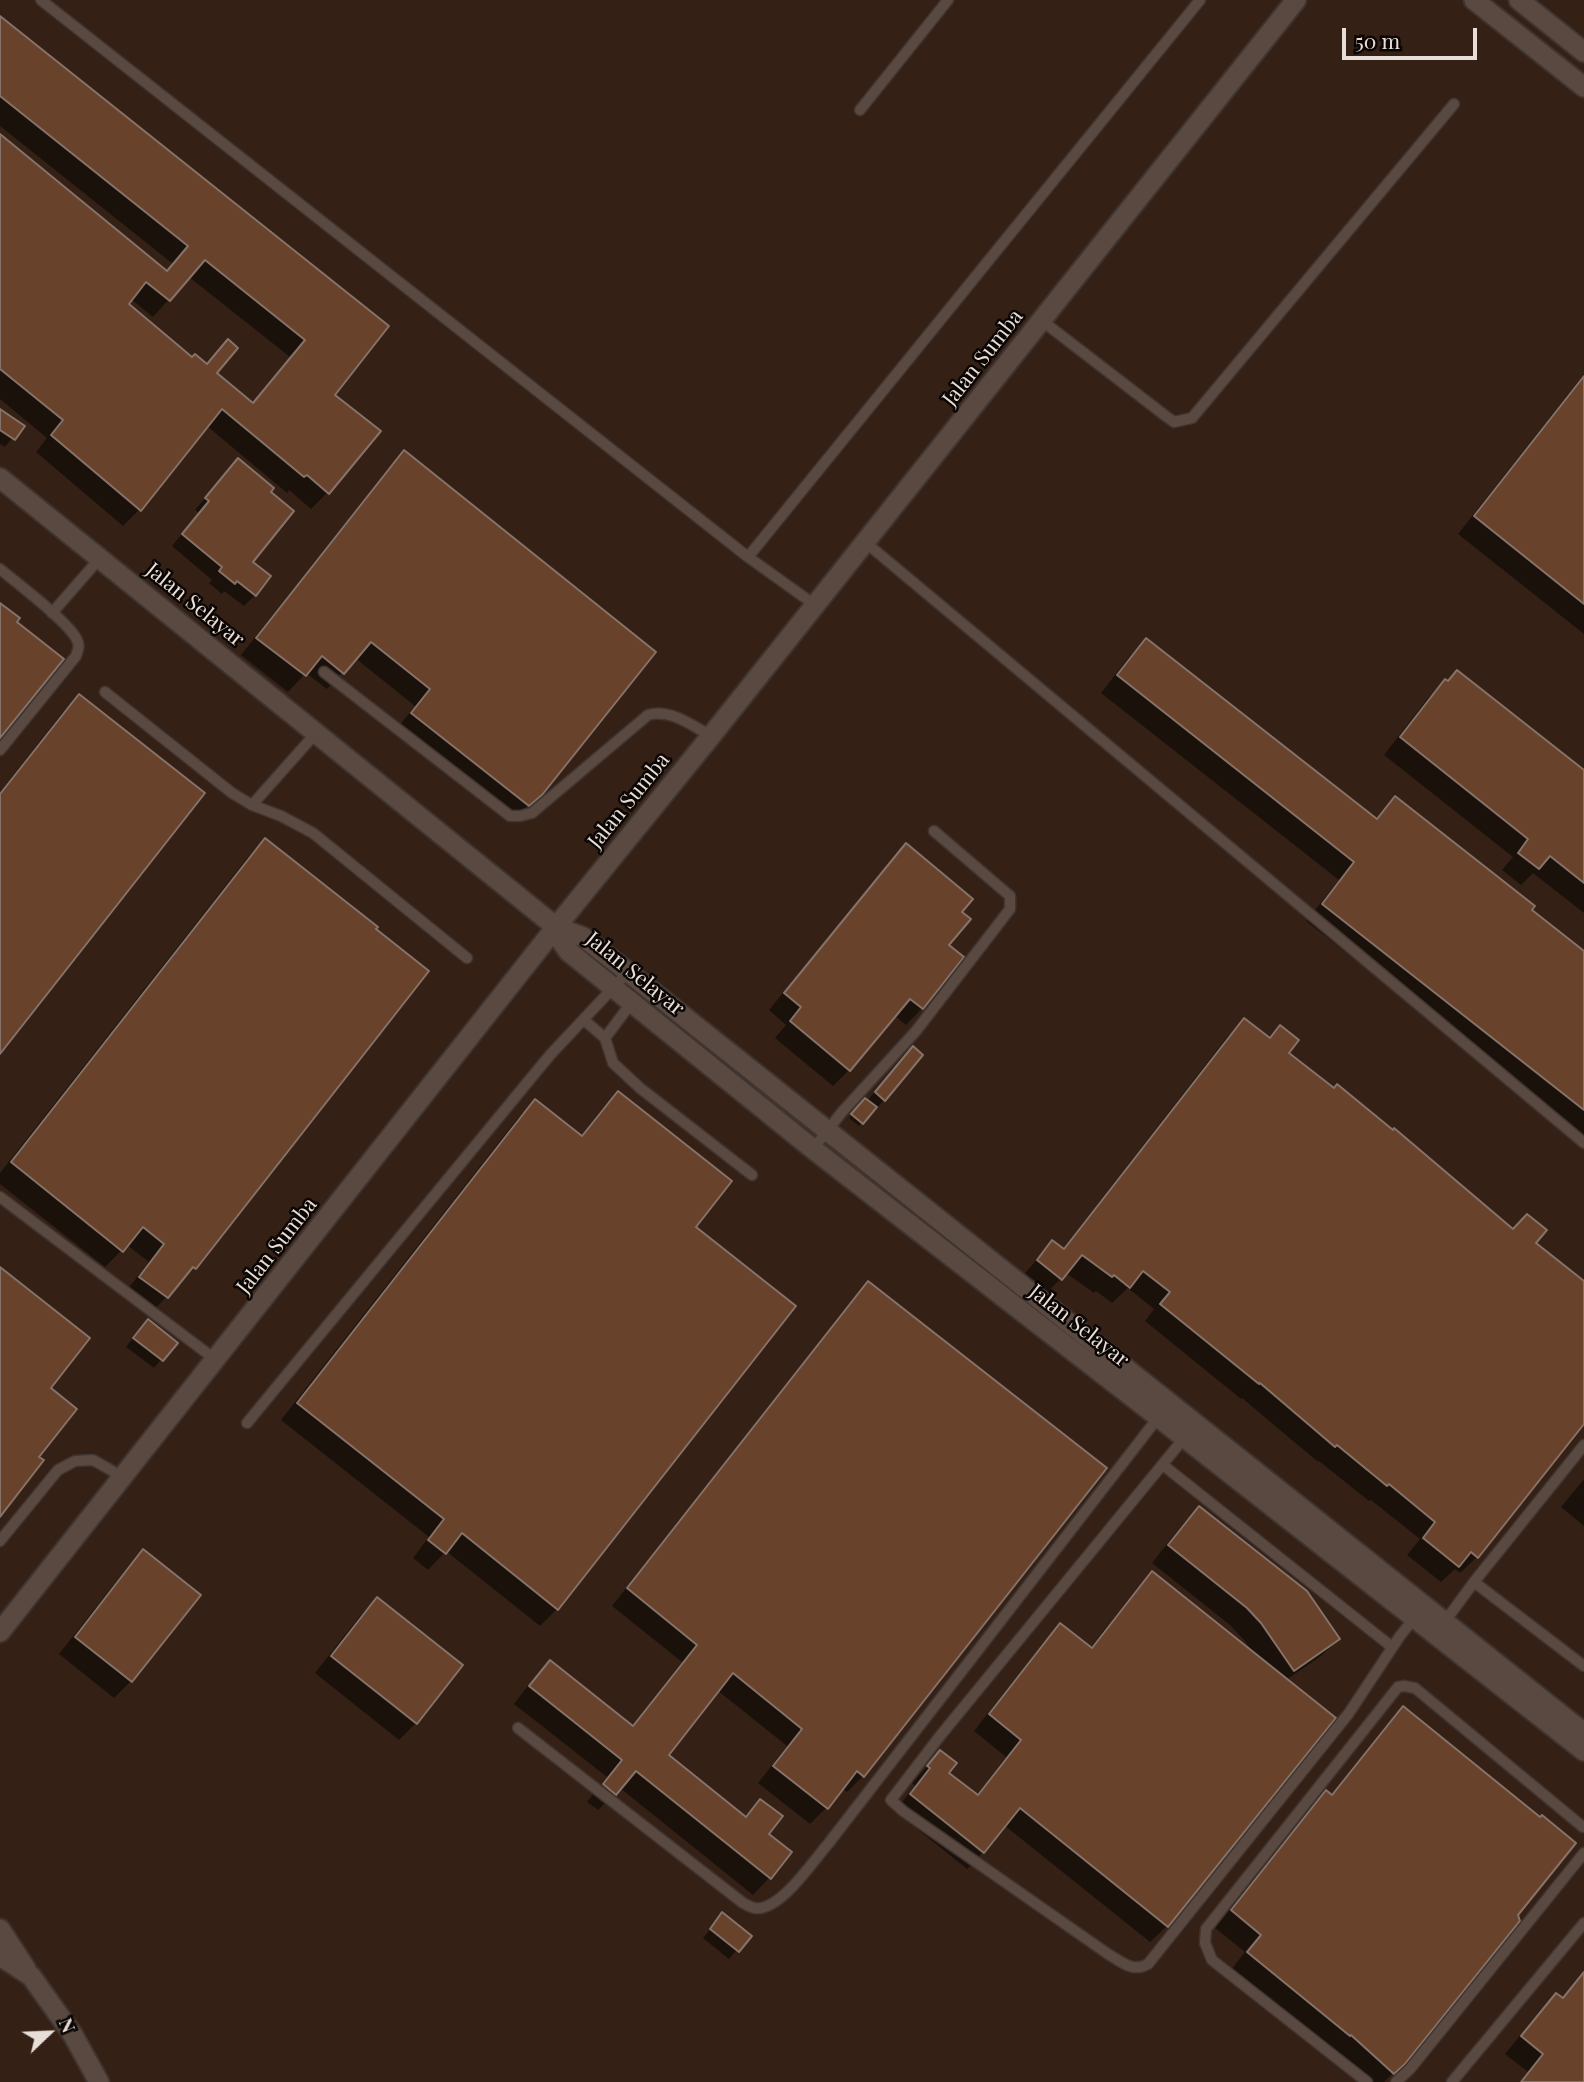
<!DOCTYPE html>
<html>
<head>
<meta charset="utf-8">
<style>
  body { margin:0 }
  #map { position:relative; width:1584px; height:2082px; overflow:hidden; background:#271911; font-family:"Playfair Display",serif }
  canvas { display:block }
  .north { position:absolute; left:14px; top:1998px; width:70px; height:70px; -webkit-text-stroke:5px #0b0604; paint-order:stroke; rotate:67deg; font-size:19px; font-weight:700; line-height:28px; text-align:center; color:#e8ded8 }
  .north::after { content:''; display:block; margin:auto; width:24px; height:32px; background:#e8ded8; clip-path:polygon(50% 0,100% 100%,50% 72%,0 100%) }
  .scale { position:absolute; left:1342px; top:28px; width:135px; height:32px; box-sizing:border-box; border:4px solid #e8ded8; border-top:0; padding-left:9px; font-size:21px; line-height:24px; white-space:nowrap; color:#e8ded8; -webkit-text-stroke:5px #0b0604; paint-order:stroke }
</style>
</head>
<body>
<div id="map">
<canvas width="1584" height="2082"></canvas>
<div class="north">N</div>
<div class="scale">50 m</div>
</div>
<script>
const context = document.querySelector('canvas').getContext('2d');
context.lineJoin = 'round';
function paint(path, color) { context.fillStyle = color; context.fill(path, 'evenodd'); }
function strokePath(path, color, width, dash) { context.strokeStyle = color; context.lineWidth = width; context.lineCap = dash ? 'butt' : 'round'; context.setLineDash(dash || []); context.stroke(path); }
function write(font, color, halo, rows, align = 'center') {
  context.font = font + ' "Playfair Display",serif'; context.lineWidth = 5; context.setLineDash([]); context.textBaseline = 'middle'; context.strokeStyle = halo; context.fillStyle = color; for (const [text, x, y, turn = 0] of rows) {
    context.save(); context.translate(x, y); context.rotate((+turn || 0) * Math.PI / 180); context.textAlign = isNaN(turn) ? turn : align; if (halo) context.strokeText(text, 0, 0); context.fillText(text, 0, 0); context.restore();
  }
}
const built = new Path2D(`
  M0,0H1584V2082H0Z`);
const shadow = new Path2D(`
  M0,18L387,327L333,395L328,492L311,509L289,490L287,493L207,426L140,509L123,526L36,452L47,438L0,399V136L166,272L173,264L0,126ZM189,277L290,357L252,404L215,373L228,341L205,365L192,359L126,304L131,299L153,317Z
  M1584,374V634L1458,534Z
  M0,411L22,426L5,447L0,444Z
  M404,453L541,794L509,822L395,731L415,706L355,658L327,689L306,673L288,692L241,655L388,469Z
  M238,460L255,595L244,606L224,591L222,594L209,583L212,580L172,546L199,513L195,510Z
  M1146,640L1375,820L1395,799L1584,953V1140L1306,921L1339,880L1101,693L1129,657Z
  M1457,672L1584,772V913L1533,873L1521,885L1502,870L1513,857L1384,755L1428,698Z
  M79,696L0,1051V792L62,713Z
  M265,840L427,971L194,1268L150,1314L123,1295L149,1262L127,1245L105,1267L0,1184V1173L248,857Z
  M906,846L960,912L947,945L961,957L922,1008L906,1025L894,1015L849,1070L833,1086L775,1038L786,1025L769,1010L890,862Z
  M1244,1020L1513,1231L1534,1243L1584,1283V1421L1477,1557L1460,1573L1455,1569L1441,1582L1407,1555L1420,1539L1371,1500L1369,1501L1319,1461L1318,1462L1242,1398L1241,1399L1145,1321L1154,1309L1128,1288L1112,1303L1096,1291L1094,1293L1066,1273L1044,1296L1021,1278L1052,1242L1062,1250L1227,1037Z
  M905,1056L884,1100L859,1126L849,1118L865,1100L867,1101Z
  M618,1093L694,1227L557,1609L540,1626L446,1551L428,1570L413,1558L429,1537L281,1420L518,1118L535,1101L580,1137L601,1110Z
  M868,1283L863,1776L847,1792L842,1788L826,1808L810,1824L758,1783L787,1746L717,1690L667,1755L744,1817L760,1801L767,1835L789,1853L769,1878L753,1895L620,1788L598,1810L587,1802L607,1777L514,1704L533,1679L550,1663L631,1727L682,1662L612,1606L852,1300Z
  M140,1329L175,1343L154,1368L126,1347Z
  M1584,1479V1526L1561,1507Z
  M1199,1508L1338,1639L1321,1656L1286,1680L1167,1926L1150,1942L1004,1825L983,1852L967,1869L895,1811L915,1786L912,1783L940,1752L947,1773L976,1796L1006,1757L974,1731L1044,1642L1060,1625L1090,1648L1136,1590L1152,1574L1254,1654L1244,1640L1230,1625L1152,1563L1182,1525Z
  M144,1551L131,1681L114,1698L59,1654L127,1568Z
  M377,1599L416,1723L399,1740L315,1673L360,1616Z
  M1403,1709L1516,1915L1403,2063L1384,2082H1367L1231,1970L1245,1952L1215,1928L1309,1810L1326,1793L1330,1796L1386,1726Z
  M715,1923L749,1936L729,1959L703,1938Z
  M1584,1971V2082H1520L1528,2072L1505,2054L1539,2012L1556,1995L1561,1999Z`);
const building = new Path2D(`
  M0,16L389,326L335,395L381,431L329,494L307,475L304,477L222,409L141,511L51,435L63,420L0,369V134L167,271L188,246L0,96ZM205,260L305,340L253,403L217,373L238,348L228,339L207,364L195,354L192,357L129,304L146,282L170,301Z
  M1584,376V604L1474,516Z
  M0,409L25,426L15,440L0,430Z
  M404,450L656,652L542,795L529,806L411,713L430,689L371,642L344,674L322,656L306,676L256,638Z
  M238,458L274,488L271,492L294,511L253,562L271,576L256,596L237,581L235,584L219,571L222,567L182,534L209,501L205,498Z
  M0,603L20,618L17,622L64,659L0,738Z
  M1146,638L1377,819L1395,796L1535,906L1532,910L1584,951V1110L1322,904L1354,862L1117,675Z
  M1457,670L1584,770V883L1550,856L1539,869L1518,853L1528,839L1400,737L1445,679L1448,681Z
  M79,694L205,793L0,1054V794Z
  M265,838L378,927L376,929L429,971L196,1269L193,1267L168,1298L139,1277L164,1244L143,1227L123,1252L11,1162Z
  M906,843L973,899L962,912L971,919L949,945L964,957L923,1009L910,999L850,1071L790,1021L801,1007L784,993Z
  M1244,1018L1270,1038L1280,1025L1299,1040L1289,1053L1334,1088L1337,1084L1393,1130L1394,1128L1513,1229L1527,1214L1547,1230L1536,1243L1584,1281V1424L1478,1558L1471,1552L1459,1567L1423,1538L1435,1522L1389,1484L1387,1486L1337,1445L1335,1447L1260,1383L1259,1384L1160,1304L1170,1292L1143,1271L1130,1288L1114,1275L1112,1277L1082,1255L1062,1280L1037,1260L1052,1240L1064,1249Z
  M913,1046L923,1055L885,1101L875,1092Z
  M618,1091L732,1181L696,1227L796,1306L558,1610L462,1533L446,1554L428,1540L444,1519L297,1403L535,1099L582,1136Z
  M865,1098L877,1107L863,1124L851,1114Z
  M0,1267L90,1338L51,1388L77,1409L39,1457L44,1460L0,1517Z
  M868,1281L1107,1468L864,1777L857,1771L828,1809L773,1766L802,1729L733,1673L669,1755L746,1817L760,1799L783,1816L769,1834L792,1852L771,1879L636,1771L616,1795L603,1784L622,1760L529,1686L550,1660L633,1726L697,1645L627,1588Z
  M148,1319L178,1343L163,1361L133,1338Z
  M1199,1506L1307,1591L1340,1639L1294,1671L1261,1623L1247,1608L1168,1545Z
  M143,1549L201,1595L132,1682L75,1637Z
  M1152,1571L1336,1718L1168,1927L1020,1808L984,1853L910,1794L930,1768L927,1766L940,1750L957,1763L949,1773L978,1795L1021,1740L989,1714L1060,1623L1092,1648Z
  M377,1597L463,1665L417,1724L331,1656Z
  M1403,1706L1540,1817L1542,1815L1576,1843L1518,1915L1520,1921L1405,2064L1394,2074L1351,2035L1350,2036L1247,1952L1261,1935L1231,1910L1326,1790L1332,1795Z
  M722,1912L752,1936L739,1952L710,1929Z
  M1584,1972V2082H1521L1543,2054L1521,2036L1556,1993L1563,1998Z`);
const service = new Path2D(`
  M41,0L748,557L815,605
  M860,110L948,0
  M1041,320L1167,417L1174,422L1192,418L1454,104
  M865,542L1584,1143
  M748,557L1200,0
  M0,569C17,583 70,623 77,640C80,646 78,650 76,656L0,750
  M52,613L100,558
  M324,672L510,816H520L532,813L648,715C670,708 693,726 711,736
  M105,692L232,793L252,805L281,816L313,833L467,958
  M252,805L316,733
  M632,1002L605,1038L613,1063L640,1088L752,1175
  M584,1020L605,1038
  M813,1149L842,1112L916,1031L1010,909V896L934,831
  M0,1197L216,1360
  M247,1423L550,1055L628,972
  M1185,1437L940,1736L891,1800L903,1811L1108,1954C1122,1962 1133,1973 1148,1964L1349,1713L1400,1636L1415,1617
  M1584,1445L1474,1582L1584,1666
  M1163,1465L1392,1647
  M0,1541L58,1470L75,1461L93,1460L123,1477
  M1443,1624L1474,1582
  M518,1728L743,1903C747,1905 750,1907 754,1908C779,1913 813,1861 828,1844L1160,1415
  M1367,2082L1212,1960L1205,1943L1206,1929L1398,1687L1404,1686L1415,1688L1583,1827
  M1396,2082L1410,2069L1584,1853
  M1452,2082L1584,1923`);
const minor = new Path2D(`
  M1474,0L1584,87
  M1519,0L1584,52
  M0,478L556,927
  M0,1632L556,927L711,736L1296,0
  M1584,1733L628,972L583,937L556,927L562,942L568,951L813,1149L1158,1417L1584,1751
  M0,1929L26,1969
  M0,1956L31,1976L73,2035L99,2082`);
const streetNames = [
  ["Jalan Sumba",983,358,-52],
  ["Jalan Selayar",195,605,39],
  ["Jalan Sumba",629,801,-51],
  ["Jalan Selayar",635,974,39],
  ["Jalan Sumba",277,1246,-52],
  ["Jalan Selayar",1079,1326,38]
];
paint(built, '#342015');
paint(shadow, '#0007');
paint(building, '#69422b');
strokePath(building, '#85736a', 2);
strokePath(service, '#3f3430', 13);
strokePath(minor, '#3f3430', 23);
strokePath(service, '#594940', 10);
strokePath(minor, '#594940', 19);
write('21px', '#e8ded8', '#0b0604', streetNames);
</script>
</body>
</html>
